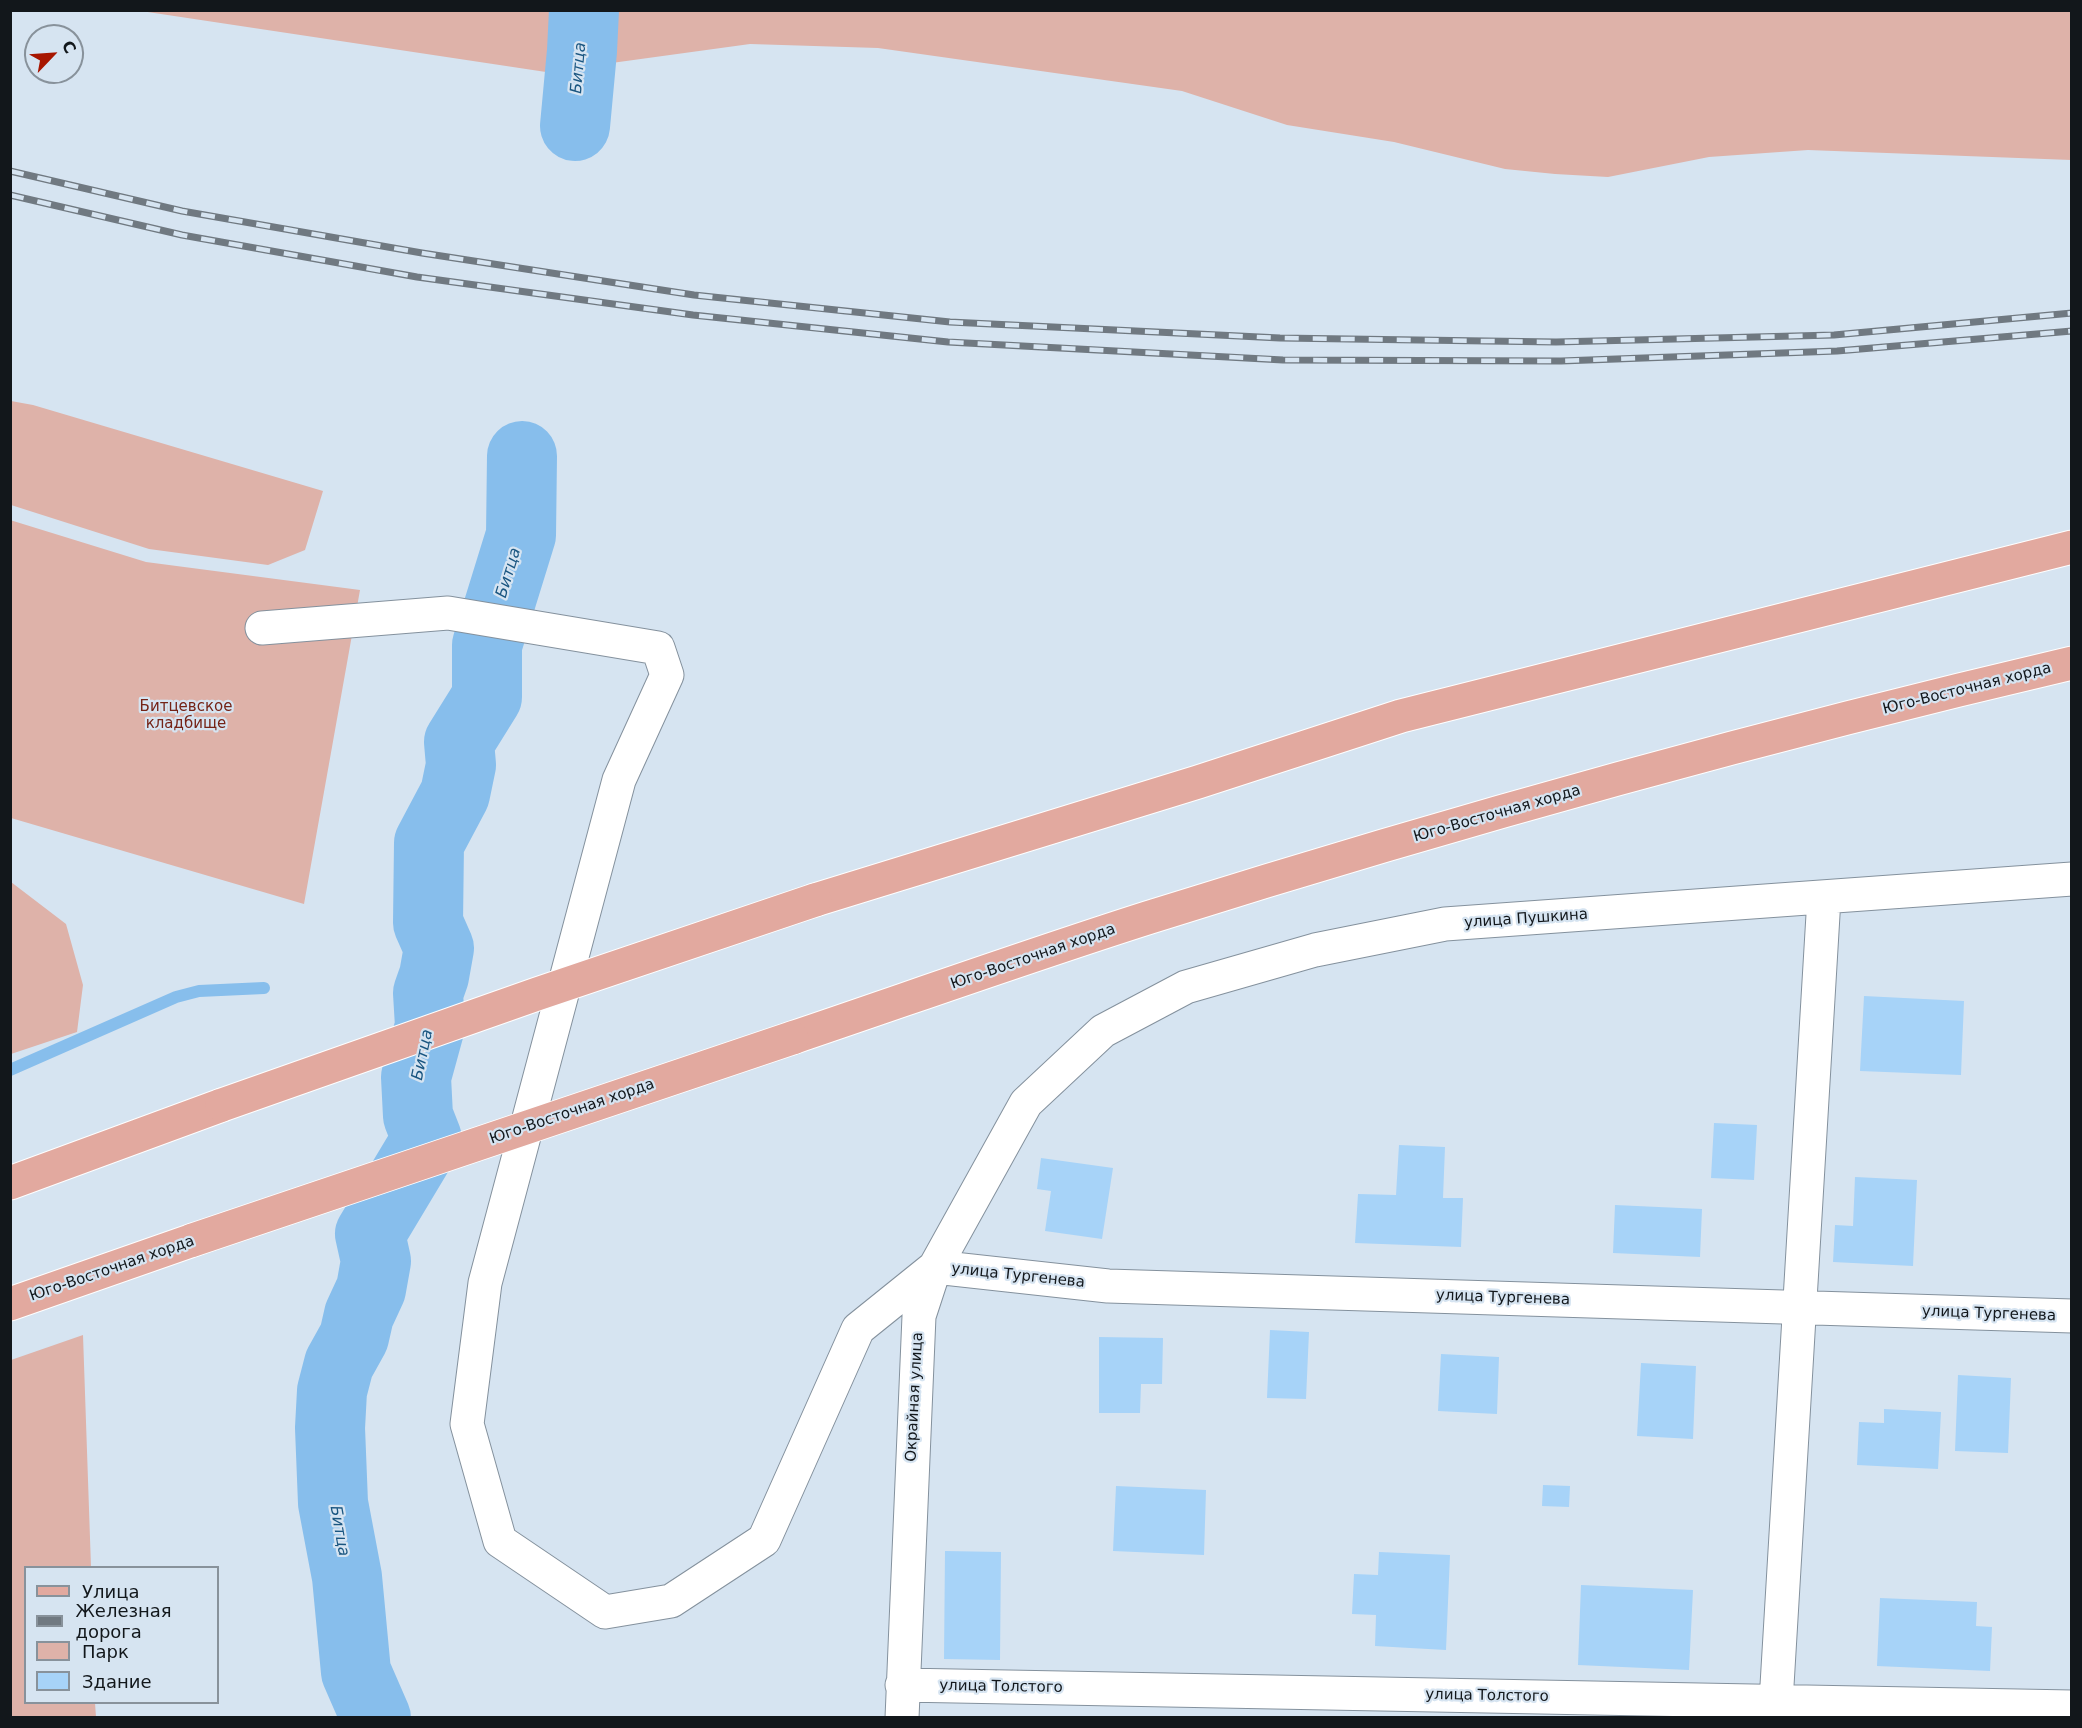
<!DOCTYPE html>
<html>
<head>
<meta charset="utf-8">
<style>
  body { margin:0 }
  #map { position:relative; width:2082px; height:1728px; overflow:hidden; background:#d6e4f1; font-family:"DejaVu Sans",sans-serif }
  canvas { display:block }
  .frame { position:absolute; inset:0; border:12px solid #12171b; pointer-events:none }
  .legend { position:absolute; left:24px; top:1566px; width:195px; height:138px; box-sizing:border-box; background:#d6e4f1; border:2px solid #88929b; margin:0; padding:8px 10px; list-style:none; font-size:18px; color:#12171b }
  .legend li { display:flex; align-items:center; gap:12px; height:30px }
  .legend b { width:30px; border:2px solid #88929b }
  .north { position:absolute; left:24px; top:24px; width:60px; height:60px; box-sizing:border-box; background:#d6e4f1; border:2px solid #88929b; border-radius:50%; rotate:65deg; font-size:16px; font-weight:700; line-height:24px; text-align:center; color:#12171b }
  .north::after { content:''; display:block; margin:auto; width:21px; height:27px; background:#a71600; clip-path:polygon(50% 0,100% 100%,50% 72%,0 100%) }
</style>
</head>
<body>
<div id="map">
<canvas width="2082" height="1728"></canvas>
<div class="frame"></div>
<ul class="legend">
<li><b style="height:8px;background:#e2a99f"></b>Улица</li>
<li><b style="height:8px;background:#707981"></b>Железная дорога</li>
<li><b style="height:16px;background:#deb2a9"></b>Парк</li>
<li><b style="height:16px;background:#a7d3f8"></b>Здание</li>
</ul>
<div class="north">С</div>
</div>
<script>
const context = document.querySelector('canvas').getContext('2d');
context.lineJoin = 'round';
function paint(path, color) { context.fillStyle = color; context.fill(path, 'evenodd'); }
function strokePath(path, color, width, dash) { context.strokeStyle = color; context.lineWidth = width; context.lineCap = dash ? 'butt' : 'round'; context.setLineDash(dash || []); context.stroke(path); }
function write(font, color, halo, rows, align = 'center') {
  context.font = font + ' "DejaVu Sans",sans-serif'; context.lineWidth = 4.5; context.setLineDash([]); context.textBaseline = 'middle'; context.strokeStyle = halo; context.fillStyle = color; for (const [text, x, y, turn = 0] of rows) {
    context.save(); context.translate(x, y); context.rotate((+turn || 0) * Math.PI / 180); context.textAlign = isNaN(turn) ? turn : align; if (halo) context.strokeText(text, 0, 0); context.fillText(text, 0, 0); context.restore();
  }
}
const green = new Path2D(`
  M141,11H2071V160L1808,150L1709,157L1608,177L1555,174L1505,169L1394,142L1287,125L1182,91L878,48L750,44L546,72Z
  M11,401L33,405L323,491L305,550L268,565L149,549L11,505Z
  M10,520L146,562L360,590L304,904L11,818Z
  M11,882L66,924L83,985L77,1032L11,1054Z
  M83,1335L91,1567L26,1568V1702L95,1703L96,1717H11V1360Z`);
const stream = new Path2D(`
  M10,1070L176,997L199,991L264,988`);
const river = new Path2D(`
  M575,126L582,51L584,10
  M376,1718L356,1672L347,1577L333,1503L330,1428L332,1391L339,1364L354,1337L359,1315L371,1289L376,1261L370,1234L427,1139L418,1116L416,1077L430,1026L428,993L434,976L439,948L428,923L429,843L455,794L461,765L459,742L487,697V645L521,535L522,456`);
const building = new Path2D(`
  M1864,996L1964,1001L1961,1075L1860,1071Z
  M1714,1123L1757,1125L1754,1180L1711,1178Z
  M1399,1145L1445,1147L1443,1198H1463L1461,1247L1355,1243L1358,1194L1396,1195Z
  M1041,1158L1113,1168L1102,1239L1045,1231L1051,1191L1037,1189Z
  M1855,1177L1917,1180L1913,1266L1833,1262L1835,1225L1853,1226Z
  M1615,1205L1702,1209L1700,1257L1613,1253Z
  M1270,1330L1309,1332L1306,1399L1267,1398Z
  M1099,1337L1163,1338L1162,1384H1141L1140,1413H1099Z
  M1441,1354L1499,1357L1497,1414L1438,1411Z
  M1641,1363L1696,1366L1693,1439L1637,1436Z
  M1958,1375L2011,1378L2008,1453L1955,1451Z
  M1884,1409L1941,1412L1938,1469L1857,1465L1859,1422L1884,1423Z
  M1543,1485L1570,1486L1569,1507L1542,1506Z
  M1116,1486L1206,1490L1204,1555L1113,1551Z
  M945,1551L1001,1552L1000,1660L944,1659Z
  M1379,1552L1450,1555L1446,1650L1375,1646L1376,1615L1352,1614L1354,1574L1378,1575Z
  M1581,1585L1693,1590L1689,1670L1578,1665Z
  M1880,1598L1977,1602L1976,1626L1992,1627L1990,1671L1877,1666Z`);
const minor = new Path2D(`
  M262,628L448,613L658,648L667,675L619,780L485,1283L467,1424L500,1541L605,1612L671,1601L764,1540L858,1329L935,1267L1108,1286L2072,1316
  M902,1685L2072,1707
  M1776,1702L1824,898
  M902,1718L919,1316L935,1267L1026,1103L1103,1031L1186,987L1315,950L1445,924L2072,879`);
const major = new Path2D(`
  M815,900L1198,782L1401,716L2072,547
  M792,1038C910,998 1028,956 1147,918C1452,822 1760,736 2072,663
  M10,1183L222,1105
  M10,1304L193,1240`);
const rail = new Path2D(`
  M10,171L182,211L422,253L694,295L950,322L1280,338L1556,342L1834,335L2072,313
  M10,195L182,235L417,277L693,315L948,342L1283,360L1561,361L1837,351L2072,331`);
const majorBridge = new Path2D(`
  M222,1105L537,994L815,900
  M193,1240L792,1038`);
const streetNames = [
  ["Юго-Восточная хорда",1967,689,-14],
  ["Юго-Восточная хорда",1497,814,-16],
  ["улица Пушкина",1526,919,-4],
  ["Юго-Восточная хорда",1033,957,-19],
  ["Юго-Восточная хорда",572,1112,-19],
  ["Юго-Восточная хорда",112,1269,-19],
  ["улица Тургенева",1018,1276,6],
  ["улица Тургенева",1503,1298,2],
  ["улица Тургенева",1989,1314,2],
  ["Окрайная улица",915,1397,-87],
  ["улица Толстого",1001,1687,1],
  ["улица Толстого",1487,1696,1]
];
const parkNames = [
  ["Битцевское",186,707],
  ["кладбище",186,724]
];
const waterNames = [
  ["Битца",579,68,-85],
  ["Битца",509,573,-73],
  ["Битца",423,1055,-78],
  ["Битца",339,1531,80]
];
paint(green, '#deb2a9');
strokePath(stream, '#87beec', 12);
strokePath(river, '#87beec', 70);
paint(building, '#a7d3f8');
strokePath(minor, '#84919d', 35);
strokePath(major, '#fff', 35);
strokePath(minor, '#fff', 33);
strokePath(major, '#e2a99f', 33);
strokePath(rail, '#707981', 7);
strokePath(rail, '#d6e4f1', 4.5, [14]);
strokePath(majorBridge, '#fff', 35, []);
strokePath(majorBridge, '#e2a99f', 33);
write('15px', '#12171b', '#d6e4f1', streetNames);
write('15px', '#752316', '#d6e4f1', parkNames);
write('italic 16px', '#1a5681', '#d6e4f1', waterNames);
</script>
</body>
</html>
